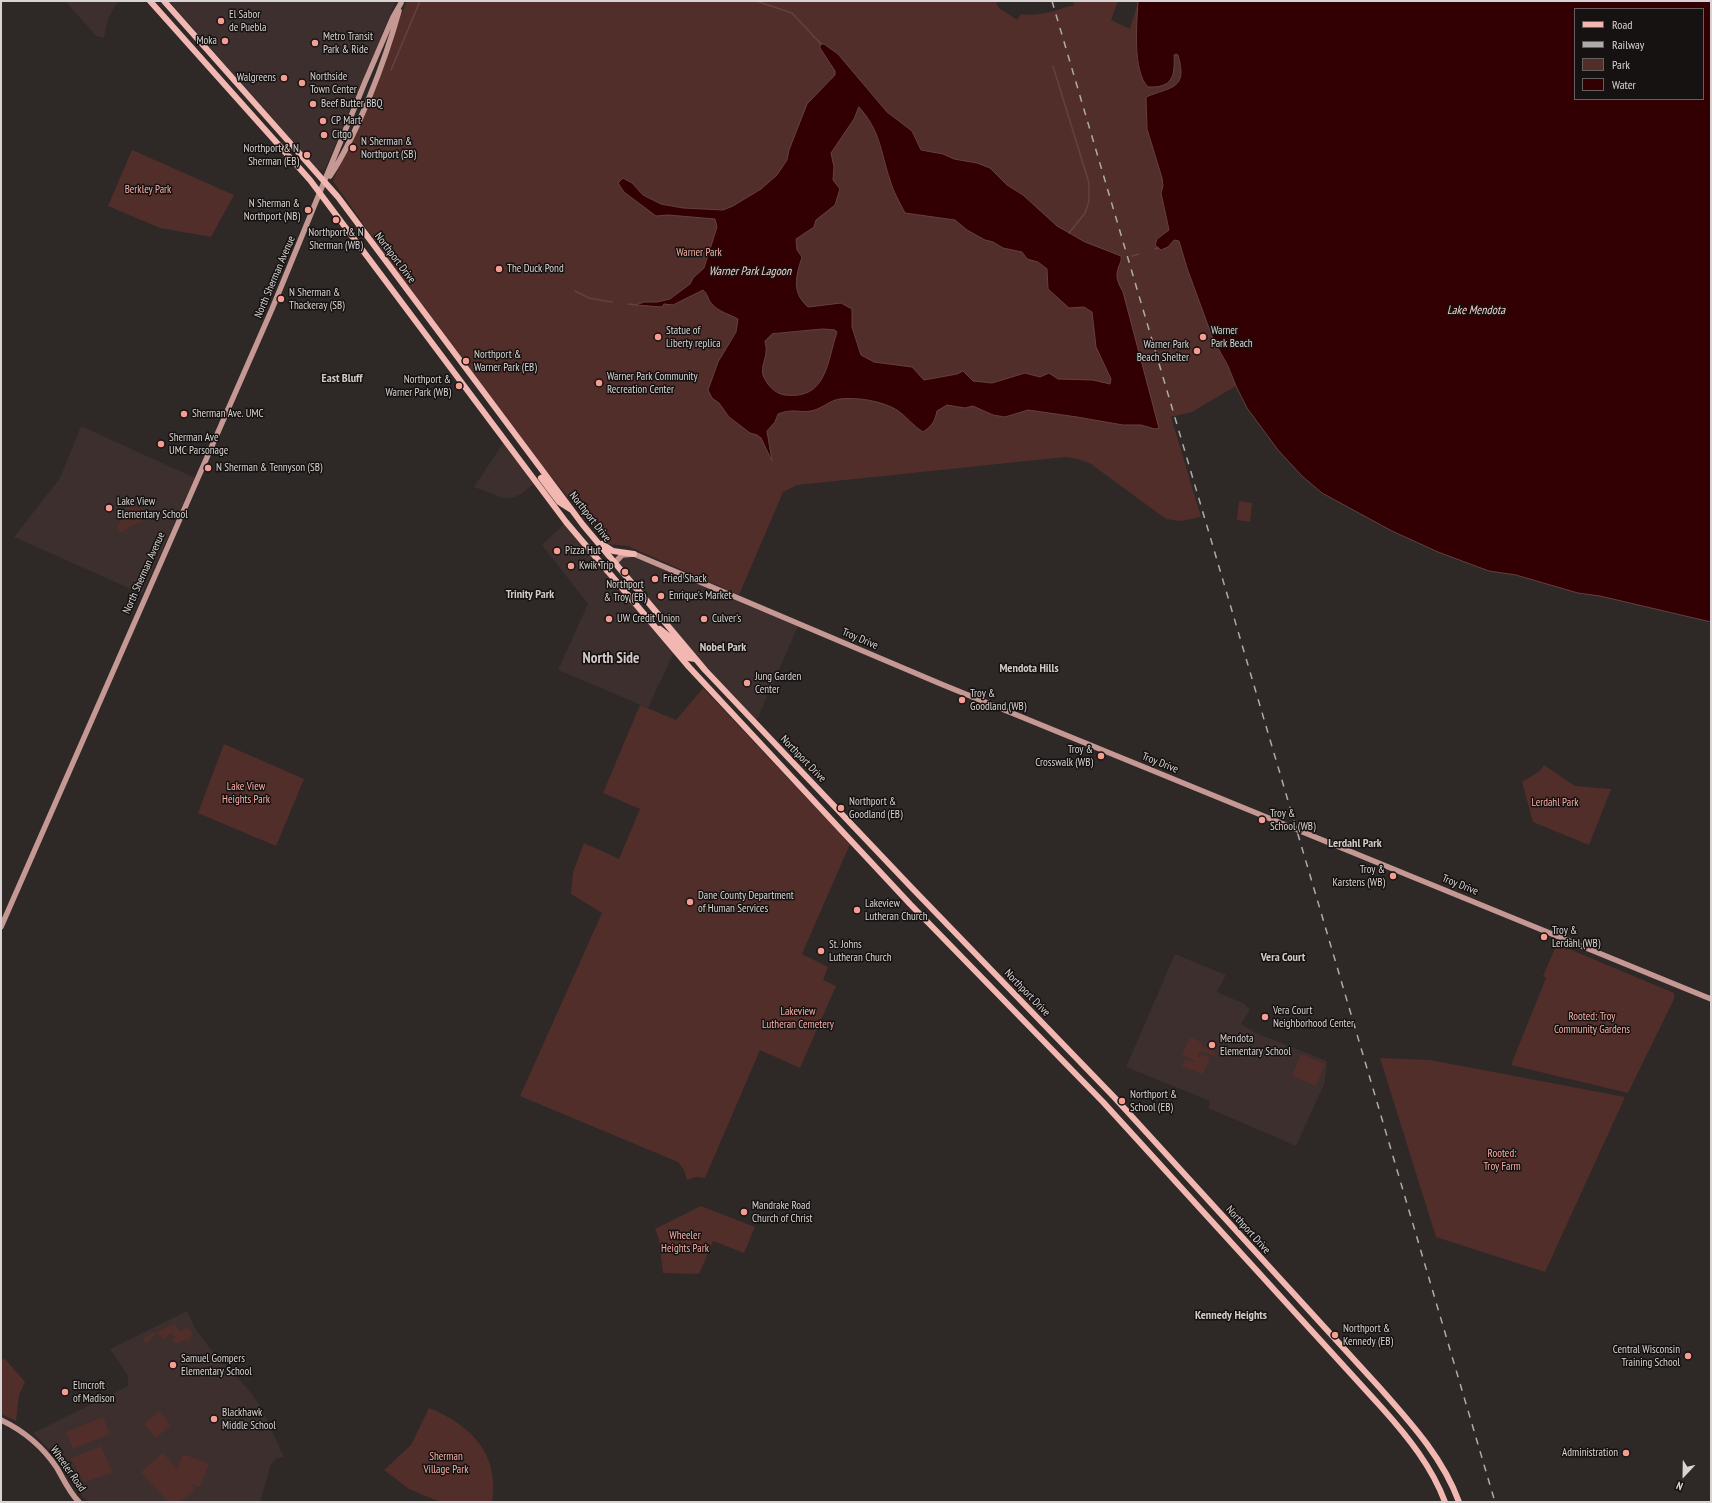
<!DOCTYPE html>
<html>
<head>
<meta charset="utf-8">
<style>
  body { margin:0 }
  #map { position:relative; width:1712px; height:1503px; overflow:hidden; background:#2e2827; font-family:"PT Sans Narrow",sans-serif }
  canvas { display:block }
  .frame { position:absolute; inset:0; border:2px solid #d8d4d3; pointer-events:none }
  .legend { position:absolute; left:1574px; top:8px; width:130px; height:92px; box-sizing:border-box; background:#151211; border:1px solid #63605f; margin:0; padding:5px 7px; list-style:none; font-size:12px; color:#d8d4d3 }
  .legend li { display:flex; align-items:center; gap:8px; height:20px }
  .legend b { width:20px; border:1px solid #63605f }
  .north { position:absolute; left:1664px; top:1455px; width:40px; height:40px; -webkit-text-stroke:3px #151211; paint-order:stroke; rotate:202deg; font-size:11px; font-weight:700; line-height:16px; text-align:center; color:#d8d4d3 }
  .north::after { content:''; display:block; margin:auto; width:14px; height:18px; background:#d8d4d3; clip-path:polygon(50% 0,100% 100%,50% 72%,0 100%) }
</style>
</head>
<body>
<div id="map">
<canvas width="1712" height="1503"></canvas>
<div class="frame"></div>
<ul class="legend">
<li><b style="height:5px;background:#f1b7b0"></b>Road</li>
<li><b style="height:5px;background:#afabaa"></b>Railway</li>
<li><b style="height:11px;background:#522e2a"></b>Park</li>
<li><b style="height:11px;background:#320002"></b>Water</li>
</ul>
<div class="north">N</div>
</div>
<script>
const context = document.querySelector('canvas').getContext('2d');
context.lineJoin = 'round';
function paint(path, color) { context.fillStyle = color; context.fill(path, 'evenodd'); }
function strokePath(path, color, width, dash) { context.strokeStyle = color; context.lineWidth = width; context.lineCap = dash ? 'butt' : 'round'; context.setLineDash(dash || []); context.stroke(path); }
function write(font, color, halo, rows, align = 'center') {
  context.font = font + ' "PT Sans Narrow",sans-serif'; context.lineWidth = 3; context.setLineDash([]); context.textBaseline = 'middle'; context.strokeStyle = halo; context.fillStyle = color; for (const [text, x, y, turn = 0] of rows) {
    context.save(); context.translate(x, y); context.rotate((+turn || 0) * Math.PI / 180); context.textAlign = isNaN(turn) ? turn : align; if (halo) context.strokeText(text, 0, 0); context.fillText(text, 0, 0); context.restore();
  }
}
const built = new Path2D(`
  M65,1H118L108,19L104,38L96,36Z
  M169,1H396L325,169L321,170L317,169Z
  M81,426L195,478L142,594L14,537L60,478Z
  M505,440L536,482L521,494L512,498H503L474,487Z
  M566,522L675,650L648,708L558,670L588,604L542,545Z
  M626,554L799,624L755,724L613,563Z
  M1175,954L1226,975L1217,992L1245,1004L1250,1010L1241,1024L1256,1033L1327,1061L1325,1082L1296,1146L1208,1108L1210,1101L1126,1067Z
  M187,1311L195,1328L209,1347L248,1389L261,1407L284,1457L276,1459L271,1464L260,1502H89L82,1496L54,1454L33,1433L128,1386V1376L110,1349Z`);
const green = new Path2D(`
  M407,1H996L998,7L1017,20L1021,14C1040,17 1056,10 1074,5L1073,1H1118L1111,20L1130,29L1138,2L1136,1H1138C1137,23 1132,71 1148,87L1163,85L1174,55L1176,54L1178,55C1184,76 1182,87 1159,94C1154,95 1150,95 1146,97L1147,129L1162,178L1163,186L1161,193L1169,230L1157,239L1168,247L1174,240L1179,241L1187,268L1213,339L1228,366L1236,386L1192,412L1171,417L1201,517L1181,521L1166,519L1091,464L1078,459L1065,457L797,485L783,492L739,595L628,546L608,544L536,459L398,273L333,181Z
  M132,150L234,195L211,237L160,228L108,206Z
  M1239,501L1252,503L1250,522L1237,520Z
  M133,505L145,512L143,521L130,526L123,532H120L117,527L122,519L121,514L128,507Z
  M703,688L850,844L802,954L828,967L823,980L836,986L800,1068L760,1050L705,1178L696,1177L687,1180L684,1170L678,1162L520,1096L602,913L571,894L573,872L584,843L619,859L640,809L603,793L640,705L676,720Z
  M224,744L304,779L276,846L198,813Z
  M1544,765L1575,786L1611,789L1589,845L1533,822L1522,782L1540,771Z
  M1557,944L1674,993V999L1628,1093L1511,1065L1546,978L1543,976Z
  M1190,1037L1203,1043L1202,1046L1216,1052L1214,1056L1200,1051L1198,1056L1200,1057L1202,1054L1210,1058L1203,1074L1181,1066L1186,1059L1194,1062L1195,1061L1182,1055Z
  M1301,1054L1325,1064L1316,1086L1292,1076Z
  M1380,1058L1430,1060L1625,1097L1545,1272L1436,1237Z
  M701,1206L755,1227L744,1253L713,1241L699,1274L663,1273L659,1239L655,1229Z
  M174,1324L181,1332L187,1327L192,1332L191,1338L188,1341L182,1340L179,1344L172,1341L175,1337L171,1333L163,1339L157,1333L146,1344L143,1338Z
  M5,1359L25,1382L19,1395L16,1421L1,1414V1360Z
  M429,1408C471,1425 500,1454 492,1502H440L409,1489L384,1470L411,1445Z
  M159,1411L171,1425L156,1438L144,1424Z
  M103,1417L110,1434L73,1449L66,1432Z
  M101,1446L113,1473L84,1482L71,1458Z
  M163,1453L177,1469L183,1454L209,1464L200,1487L191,1484L195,1489L180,1502H168L141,1472Z`);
const water = new Path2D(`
  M1138,1H1711V622L1600,596L1578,593L1516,575L1489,571L1438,552L1392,531L1322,493L1302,476L1278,450L1247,408L1236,386L1228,366L1213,339L1187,268L1179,241L1174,240L1168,247L1161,250L1155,245L1157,239L1169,230L1161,193L1163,186L1162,178L1147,129L1146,97C1172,86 1188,90 1178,55L1176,54L1174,55C1175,76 1173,88 1148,87C1132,71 1137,23 1138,1ZM1575,9H1703V99H1575Z
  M821,44H824L838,54L887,112L912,131L921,150L943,154L954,159L977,163L990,168L1007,185L1023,195L1057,226L1085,242L1121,256C1122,262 1119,264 1118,269C1115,277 1119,285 1123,292L1159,428L1155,429L1141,425H1123L1077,417L1028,410L1005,417L993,415L973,406L965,408L947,405L937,411C935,421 932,426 923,432C913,426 906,416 897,410C882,401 858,397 840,399C830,400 822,409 811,411C798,413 793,408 778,414L775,422L767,431L772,461L761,438L757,435L750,433L729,417L719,403L712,398L708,390L718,362L736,332L738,319C729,314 719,312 712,304C708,300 708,294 703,290L673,305L664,304L662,307L636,305L644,302H657L670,299L690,284L693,278L704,268L717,227L715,219L668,215L656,216L624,192L618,183L623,178L632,183L643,195L661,204L683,208L723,210L733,206L761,189L777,175L787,160L789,150L807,104L835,75V71L820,48ZM859,107C881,132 880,150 890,180C893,191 900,203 905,213L955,220L967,230L985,240L993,242L1003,248L1022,252L1027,259L1038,262L1047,269L1048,289L1069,308L1084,307L1092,312L1096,347L1111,379L1110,384L1093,380L1058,379L1049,373L1040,377L1025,373L992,383L973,381L963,371L957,374L924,380L912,367L874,362L861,355L852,327V309L841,303L808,307C791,292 796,276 802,257L797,250L796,239L814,227L816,220L835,205L840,189L833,180L834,167L831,153L854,119ZM823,329L835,330L837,332C827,362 827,400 785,395C775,394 766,384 763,375C761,367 766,358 766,351C767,348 765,344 765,341L772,334Z`);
const stream = new Path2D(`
  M756,1L792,13L821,44
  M1053,66L1089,183V201L1085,213L1069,233
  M391,70L420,1
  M1155,249L1158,248
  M1132,256L1139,254
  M575,291L589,298L612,302
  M628,304L636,305`);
const secondary = new Path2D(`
  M330,176C358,133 385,61 399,11
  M607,571L622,555L634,554L941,684L1711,999
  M1,927L272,309L365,82L393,17L401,3
  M1,1420C24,1431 43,1447 57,1468C64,1480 69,1492 79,1502`);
const primary = new Path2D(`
  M150,1L310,180L566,522L689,667L910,904L1103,1102L1383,1409C1408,1437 1432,1467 1445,1502
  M164,1L338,197L583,525L705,670L911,887L1114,1097L1380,1388C1411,1423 1443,1458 1459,1502
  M541,478L559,502L570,509
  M602,544L613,551L634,554
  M660,629L670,637L689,658L695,659`);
const rail = new Path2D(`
  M1052,1L1495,1502`);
const markers = [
  [221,21,4,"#f59c93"],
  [225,41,4,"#f59c93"],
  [315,43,4,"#f59c93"],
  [284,78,4,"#f59c93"],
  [302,83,4,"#f59c93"],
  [313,104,4,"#f59c93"],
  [323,121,4,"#f59c93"],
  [324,135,4,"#f59c93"],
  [353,148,4,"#f59c93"],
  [307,155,4,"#f59c93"],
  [308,210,4,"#f59c93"],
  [336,220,4,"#f59c93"],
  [499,269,4,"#f59c93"],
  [281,299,4,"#f59c93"],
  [658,337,4,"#f59c93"],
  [1203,337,4,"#f59c93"],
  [1197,351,4,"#f59c93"],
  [466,361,4,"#f59c93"],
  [599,383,4,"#f59c93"],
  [459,386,4,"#f59c93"],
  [184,414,4,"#f59c93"],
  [161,444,4,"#f59c93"],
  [208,468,4,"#f59c93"],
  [109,508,4,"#f59c93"],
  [557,551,4,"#f59c93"],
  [571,566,4,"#f59c93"],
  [625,572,4,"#f59c93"],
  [655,579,4,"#f59c93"],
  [661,596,4,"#f59c93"],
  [609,619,4,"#f59c93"],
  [704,619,4,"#f59c93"],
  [747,683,4,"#f59c93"],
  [962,700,4,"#f59c93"],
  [1101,756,4,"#f59c93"],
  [841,808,4,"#f59c93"],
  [1262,820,4,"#f59c93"],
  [1393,876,4,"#f59c93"],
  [690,902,4,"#f59c93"],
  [857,910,4,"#f59c93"],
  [1544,937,4,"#f59c93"],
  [821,951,4,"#f59c93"],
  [1265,1017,4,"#f59c93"],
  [1212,1045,4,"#f59c93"],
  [1122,1101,4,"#f59c93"],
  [744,1212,4,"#f59c93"],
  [1335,1335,4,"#f59c93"],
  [1688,1356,4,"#f59c93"],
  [173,1365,4,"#f59c93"],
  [65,1392,4,"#f59c93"],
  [214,1419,4,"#f59c93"],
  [1626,1453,4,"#f59c93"]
];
const poiNames = [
  ["El Sabor",229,15],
  ["de Puebla",229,28],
  ["Metro Transit",323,37],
  ["Park & Ride",323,50],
  ["Moka",217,41,"right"],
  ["Northside",310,77],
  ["Town Center",310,90],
  ["Walgreens",276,78,"right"],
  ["Beef Butter BBQ",321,104],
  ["CP Mart",331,121],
  ["Citgo",332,135],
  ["N Sherman &",361,142],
  ["Northport (SB)",361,155],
  ["Northport & N",299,149,"right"],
  ["Sherman (EB)",299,162,"right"],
  ["N Sherman &",300,204,"right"],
  ["Northport (NB)",300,217,"right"],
  ["Northport & N",336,233,"center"],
  ["Sherman (WB)",336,246,"center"],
  ["The Duck Pond",507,269],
  ["N Sherman &",289,293],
  ["Thackeray (SB)",289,306],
  ["Statue of",666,331],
  ["Liberty replica",666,344],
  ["Warner",1211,331],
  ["Park Beach",1211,344],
  ["Warner Park",1189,345,"right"],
  ["Beach Shelter",1189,358,"right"],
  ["Northport &",474,355],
  ["Warner Park (EB)",474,368],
  ["Warner Park Community",607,377],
  ["Recreation Center",607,390],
  ["Northport &",451,380,"right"],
  ["Warner Park (WB)",451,393,"right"],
  ["Sherman Ave. UMC",192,414],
  ["Sherman Ave",169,438],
  ["UMC Parsonage",169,451],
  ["N Sherman & Tennyson (SB)",216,468],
  ["Lake View",117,502],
  ["Elementary School",117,515],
  ["Pizza Hut",565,551],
  ["Kwik Trip",579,566],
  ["Fried Shack",663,579],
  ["Northport",625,585,"center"],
  ["& Troy (EB)",625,598,"center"],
  ["Enrique's Market",669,596],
  ["UW Credit Union",617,619],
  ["Culver's",712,619],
  ["Jung Garden",755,677],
  ["Center",755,690],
  ["Troy &",970,694],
  ["Goodland (WB)",970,707],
  ["Troy &",1093,750,"right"],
  ["Crosswalk (WB)",1093,763,"right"],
  ["Northport &",849,802],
  ["Goodland (EB)",849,815],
  ["Troy &",1270,814],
  ["School (WB)",1270,827],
  ["Troy &",1385,870,"right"],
  ["Karstens (WB)",1385,883,"right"],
  ["Dane County Department",698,896],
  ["of Human Services",698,909],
  ["Lakeview",865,904],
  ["Lutheran Church",865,917],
  ["Troy &",1552,931],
  ["Lerdahl (WB)",1552,944],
  ["St. Johns",829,945],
  ["Lutheran Church",829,958],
  ["Vera Court",1273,1011],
  ["Neighborhood Center",1273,1024],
  ["Mendota",1220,1039],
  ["Elementary School",1220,1052],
  ["Northport &",1130,1095],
  ["School (EB)",1130,1108],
  ["Mandrake Road",752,1206],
  ["Church of Christ",752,1219],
  ["Northport &",1343,1329],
  ["Kennedy (EB)",1343,1342],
  ["Central Wisconsin",1680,1350,"right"],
  ["Training School",1680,1363,"right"],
  ["Samuel Gompers",181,1359],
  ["Elementary School",181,1372],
  ["Elmcroft",73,1386],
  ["of Madison",73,1399],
  ["Blackhawk",222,1413],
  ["Middle School",222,1426],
  ["Administration",1618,1453,"right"]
];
const parkNames = [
  ["Berkley Park",148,190],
  ["Warner Park",699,253],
  ["Lake View",246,787],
  ["Heights Park",246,800],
  ["Lerdahl Park",1555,803],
  ["Lakeview",798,1012],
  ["Lutheran Cemetery",798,1025],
  ["Rooted: Troy",1592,1017],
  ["Community Gardens",1592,1030],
  ["Rooted:",1502,1154],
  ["Troy Farm",1502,1167],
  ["Wheeler",685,1236],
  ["Heights Park",685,1249],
  ["Sherman",446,1457],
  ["Village Park",446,1470]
];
const streetNames = [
  ["Northport Drive",395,258,53],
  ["North Sherman Avenue",275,277,-67],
  ["Northport Drive",590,517,52],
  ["North Sherman Avenue",144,573,-66],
  ["Troy Drive",860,639,23],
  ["Northport Drive",803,759,46],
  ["Troy Drive",1160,763,22],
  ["Troy Drive",1460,885,22],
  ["Northport Drive",1027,993,46],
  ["Northport Drive",1248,1230,48],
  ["Wheeler Road",68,1469,55]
];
const waterNames = [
  ["Warner Park Lagoon",750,272],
  ["Lake Mendota",1476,311]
];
const neighbourhoodNames = [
  ["East Bluff",342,379],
  ["Trinity Park",530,595],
  ["Nobel Park",723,648],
  ["Mendota Hills",1029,669],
  ["Lerdahl Park",1355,844],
  ["Vera Court",1283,958],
  ["Kennedy Heights",1231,1316]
];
const districtNames = [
  ["North Side",611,659]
];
paint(built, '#3c2f2e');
paint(green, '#522e2a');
paint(water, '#320002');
strokePath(water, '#644041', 1);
strokePath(stream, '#644041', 1.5);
strokePath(secondary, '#c59893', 5.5);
strokePath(primary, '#f1b7b0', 6);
strokePath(rail, '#afabaa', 1.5, [7, 7]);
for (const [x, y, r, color] of markers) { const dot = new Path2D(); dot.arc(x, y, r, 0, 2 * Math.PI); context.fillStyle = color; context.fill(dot); strokePath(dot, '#151211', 1.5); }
write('11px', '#d8d4d3', '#151211', poiNames, 'left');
write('11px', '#f8aea6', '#151211', parkNames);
write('11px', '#d8d4d3', '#151211', streetNames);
write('italic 12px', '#f4cec9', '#151211', waterNames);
write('bold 12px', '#d2cac9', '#151211', neighbourhoodNames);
write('bold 15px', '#d2cac9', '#151211', districtNames);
</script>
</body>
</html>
